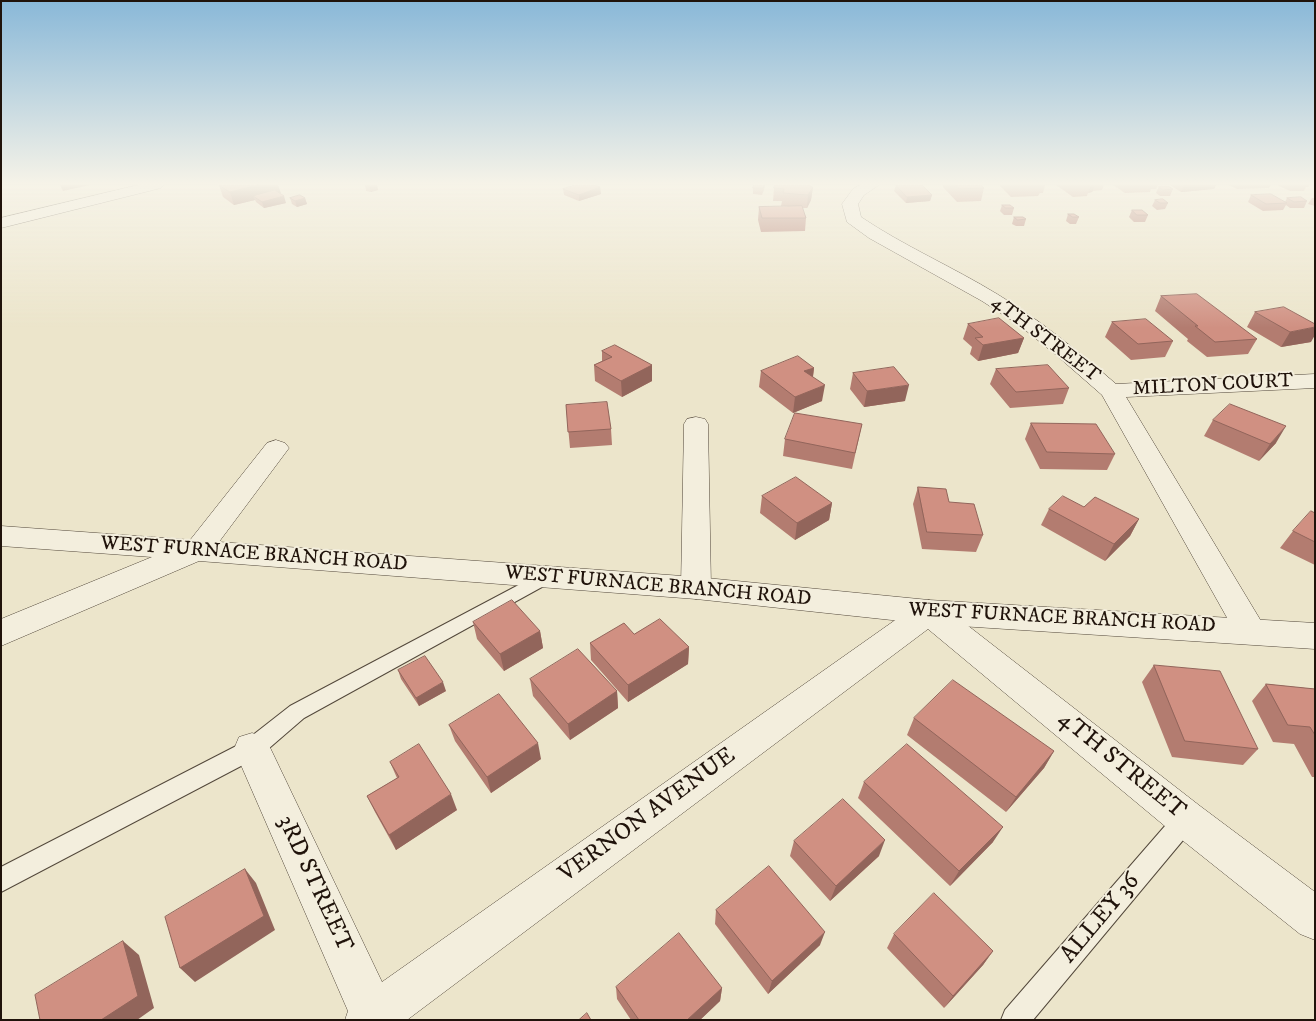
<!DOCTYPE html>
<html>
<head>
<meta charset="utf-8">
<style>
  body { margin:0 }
  #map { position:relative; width:1316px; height:1021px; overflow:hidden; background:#ece5cb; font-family:"IM FELL DW Pica",serif }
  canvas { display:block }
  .frame { position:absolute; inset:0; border:2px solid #20130b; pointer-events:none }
</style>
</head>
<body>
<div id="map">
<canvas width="1316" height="1021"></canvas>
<div class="frame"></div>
</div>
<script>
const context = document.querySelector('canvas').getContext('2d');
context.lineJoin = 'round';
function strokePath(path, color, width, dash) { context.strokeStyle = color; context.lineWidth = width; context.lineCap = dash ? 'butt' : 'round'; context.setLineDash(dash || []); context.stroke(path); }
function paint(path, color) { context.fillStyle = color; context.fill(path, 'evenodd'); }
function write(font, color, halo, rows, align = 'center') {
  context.font = font + ' "IM FELL DW Pica",serif'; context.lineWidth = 4; context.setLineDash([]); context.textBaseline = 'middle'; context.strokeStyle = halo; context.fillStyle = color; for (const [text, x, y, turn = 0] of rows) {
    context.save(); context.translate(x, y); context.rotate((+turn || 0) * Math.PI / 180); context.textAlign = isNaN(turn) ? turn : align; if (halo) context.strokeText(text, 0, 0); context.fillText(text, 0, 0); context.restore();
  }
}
const service = new Path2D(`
  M545,571L551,572L554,577L551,582L304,718L260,756L1,892V867L244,742L290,706Z
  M1186,808L1194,811L1198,819L1194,827L1033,1020H1001L1005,1010L1178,811Z`);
const minor = new Path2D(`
  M860,185H879L864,195L858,204L861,217C904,246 953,267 997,294C1040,320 1078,351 1116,384L1315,374V388L1126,397L1261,621L1266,630L1261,639L1250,643L1239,639L1102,395L1055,354L1019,325L982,301L869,238L847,222L842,204L853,189Z
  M696,417L705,419L708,424L711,588L707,596L696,599L685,596L681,588L684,424L687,419Z
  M276,440L285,443L289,448L207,558L197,561L187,558L182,551L187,544L267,443Z
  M929,600L940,604L1200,806L1315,892V940L1300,934L1172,832L928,629L407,1020H345L348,1011L234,749L239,737L252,733L265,737L382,982L918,604Z`);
const tertiary = new Path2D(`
  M138,185H164L161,188L1,228V218Z
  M1,526L696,577L929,600L1315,623V649L929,624L696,599L199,561L1,646V619L152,557L1,546Z`);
const wall = new Path2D(`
  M219,185L281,193H279L286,203L264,208L256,202L255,200L234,205L223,197Z
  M365,185H377L378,190L371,192L366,191Z
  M765,185L764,190L762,195L753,194V188Z
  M896,185L932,195L930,201L906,203L894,191Z
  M943,185H982V186L984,188L981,201L957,202L943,187Z
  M999,185H1045L1043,193H1040L1038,196L1011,197Z
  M1056,185H1104L1102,190L1093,191L1092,192L1088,193L1087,196L1073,197Z
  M1113,185H1158L1156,189H1151L1150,192L1125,193Z
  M1170,185H1216L1214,189L1181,192Z
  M1229,185H1271L1269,188L1237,189Z
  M1277,185H1310L1308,187H1306L1304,191H1290Z
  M1159,186L1173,189L1170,196H1160L1156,193Z
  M600,187L601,194L579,201L564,195L563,189Z
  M813,187L811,200L807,208H802L806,218L805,231L761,232L758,220L759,207H789L781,206L782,201H773L774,188Z
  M1251,195L1285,202L1287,198L1307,201L1304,208H1290L1286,205L1283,210L1263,211L1248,202Z
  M290,198H305L307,204L297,207L292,204Z
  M1312,198H1315V206L1308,204Z
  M1155,200L1168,203L1165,209L1157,210L1152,206Z
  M1002,205L1014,208L1012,215H1004L1000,211Z
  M1132,210L1148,215L1145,222H1134L1129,217Z
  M1068,214L1079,217L1076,224H1070L1066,221Z
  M1014,217L1026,219L1024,226H1016L1012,224Z
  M1161,296L1257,339L1248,354L1207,357L1187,341L1188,339L1155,311Z
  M1255,312L1311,342L1281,347L1247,327Z
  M1112,322L1173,341L1165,357L1131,360L1105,337Z
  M968,324L1024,338L1018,353L978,361L970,354L972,347L963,339Z
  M602,351L652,365V381L622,397L595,381L594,365L602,361Z
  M814,368L813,377L822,401L793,413L759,387L761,371Z
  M996,369L1069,388L1063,404L1010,408L990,384Z
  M853,373L905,401L864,407L850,389Z
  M566,405L611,429L612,445L570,448Z
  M1213,420L1276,443L1259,461L1204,436Z
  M1031,423L1115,454L1107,470L1040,469L1025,439Z
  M862,424L852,469L783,456L785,439Z
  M918,487L949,502L983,535L976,552L922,549L913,504Z
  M762,496L832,503L829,520L795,540L760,513Z
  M1084,507L1139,519L1130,536L1105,561L1041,525L1049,509Z
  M1315,513V565L1280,548L1293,531Z
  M473,622L540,631L543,648L504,671L477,639Z
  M634,634L689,647L688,664L628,702L591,660L590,643Z
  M1154,665L1258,749L1243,765L1172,757L1142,682Z
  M398,670L446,691L419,706L401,679Z
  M530,679L617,691L618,708L570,740L533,696Z
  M1266,684L1315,689V777H1312L1294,744L1273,742L1252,701Z
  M914,718L1054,751L1044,768L1006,812L907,735Z
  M449,725L541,759L491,793L455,741Z
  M390,762L457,810L396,850L375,812L367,796L397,778Z
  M864,782L993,842L950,886L858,798Z
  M794,841L879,856L830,901L790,856Z
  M716,910L820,945L768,994L715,924Z
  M894,934L993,951L983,965L944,1008L887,948Z
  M616,987L722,988L720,1001L700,1020H631L617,999Z`);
const shadedWall = new Path2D(`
  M60,185H90L63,191Z
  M258,185H278L281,193L258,199L253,196L255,200L234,205L230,192Z
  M373,185H377L378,190L371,192L369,186Z
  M1091,185H1095L1092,192L1088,193Z
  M1184,185H1216L1214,189L1181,192Z
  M600,187L601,194L579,201V195Z
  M813,187L811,200L807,208L808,195Z
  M932,195L930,201L906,203L907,197Z
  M284,196L286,203L264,208L262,202Z
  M305,198L307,204L297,207L295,201Z
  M1315,327V335L1311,342L1281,347L1290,332Z
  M1024,338L1018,353L978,361L983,345Z
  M652,365V381L622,397L621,381Z
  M814,368L812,383L804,371Z
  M825,385L822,401L793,413L795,397Z
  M909,385L905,401L864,407L867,391Z
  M1286,426L1276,443L1259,461L1270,444Z
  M832,503L829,520L795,540L797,523Z
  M1139,519L1130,536L1105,561L1114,544Z
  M540,631L543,648L504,671L500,654Z
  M689,647L688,664L628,702V685Z
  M443,682L446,691L419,706L416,698Z
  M617,691L618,708L570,740L568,724Z
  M538,743L541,759L491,793L487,777Z
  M1054,751L1044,768L1006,812L1016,797Z
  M451,794L457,810L396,850L389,835Z
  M1003,827L993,842L950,886L959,871Z
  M885,840L879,856L830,901L836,886Z
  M245,869L256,883L275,930L195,982L180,968Z
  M825,932L820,945L768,994L772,981Z
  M123,941L139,955L154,1008L137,1020H101Z
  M993,951L983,965L944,1008L953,996Z
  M722,988L720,1001L700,1020H687Z`);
const building = new Path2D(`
  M219,185H258L230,192Z
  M575,185H594L600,187L579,195L563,189Z
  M754,185H764L763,188H753Z
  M775,185H811V187H813L808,195L783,193L784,189L774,188Z
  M896,185H922L932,195L907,197Z
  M956,185H981L984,188L960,189Z
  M1159,186H1168L1173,189L1163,190Z
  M275,190L284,196L262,202L253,196Z
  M1271,194L1287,203L1266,204L1251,195Z
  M300,195L305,198L295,201L290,198Z
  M1301,197L1307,201L1294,202L1287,198Z
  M1163,199L1168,203H1160L1155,200Z
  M1002,205H1010L1014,208H1006Z
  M802,206L806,218H762L759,207Z
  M1132,210H1142L1148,215H1137Z
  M1068,214H1074L1079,217H1073Z
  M1014,217H1023L1026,219L1018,220Z
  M1197,294L1257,339L1215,342L1195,326H1198L1161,296Z
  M1284,307L1315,324V327L1290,332L1255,312Z
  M999,318L1024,338L983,345L975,338L983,337L968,324Z
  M1146,319L1173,341L1138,344L1112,322Z
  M615,345L652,365L621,381L594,365L612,357L602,351Z
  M798,356L814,368L804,371L825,385L795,397L761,371Z
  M1048,365L1069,388L1016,392L996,369Z
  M894,367L909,385L867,391L853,373Z
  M607,402L611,429L568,432L566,405Z
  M1230,404L1286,426L1270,444L1213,420Z
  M795,413L862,424L855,453L785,439Z
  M1031,423L1096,424L1115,454L1047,452Z
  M796,477L832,503L797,523L762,496Z
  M918,487L946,489L949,502L974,504L983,535L927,532Z
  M1063,496L1084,507L1095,497L1139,519L1114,544L1049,509Z
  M1311,511L1315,513V542L1293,531Z
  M512,600L540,631L500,654L473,622Z
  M660,619L689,647L628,685L590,643L624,623L634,634Z
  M578,649L617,691L568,724L530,679Z
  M425,656L443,682L416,698L398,670Z
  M1154,665L1220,671L1258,749L1185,741Z
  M953,680L1054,751L1016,797L914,718Z
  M1266,684L1315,689V735L1310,727L1288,725Z
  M499,694L538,743L487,777L449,725Z
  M419,744L451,794L389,835L367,796L399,777L390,762Z
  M907,744L1003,827L959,871L864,782Z
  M843,799L885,840L836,886L794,841Z
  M769,866L825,932L772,981L716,910Z
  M245,869L264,916L180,968L165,917Z
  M934,893L993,951L953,996L894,934Z
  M679,933L722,988L687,1020H639L616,987Z
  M123,941L138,996L101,1020H40L35,995Z
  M587,1013L591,1020H579Z`);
const streetNames = [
  ["4TH STREET",1045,340,37],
  ["MILTON COURT",1213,386,-3],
  ["WEST FURNACE BRANCH ROAD",254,555,4],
  ["WEST FURNACE BRANCH ROAD",658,587,5],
  ["WEST FURNACE BRANCH ROAD",1062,619,3]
];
const nearStreetnames = [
  ["4TH STREET",1121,766,39],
  ["VERNON AVENUE",648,816,-36],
  ["3RD STREET",314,884,65],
  ["ALLEY 36",1101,919,-50]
];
strokePath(service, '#53483b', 2);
strokePath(minor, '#53483b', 1);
strokePath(tertiary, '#53483b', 1);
paint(service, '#f3eedd');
paint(minor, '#f3eedd');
paint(tertiary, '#f3eedd');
paint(wall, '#b37c70');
paint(shadedWall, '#92655b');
paint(building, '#d09082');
strokePath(building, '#92655b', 1);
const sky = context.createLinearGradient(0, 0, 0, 328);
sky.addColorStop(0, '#89b8d8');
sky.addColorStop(0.56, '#f6f3e8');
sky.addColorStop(1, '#f6f3e800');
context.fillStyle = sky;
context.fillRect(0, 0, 1316, 328);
write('20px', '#20130b', '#f3eedd', streetNames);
write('24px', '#20130b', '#f3eedd', nearStreetnames);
</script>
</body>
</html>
